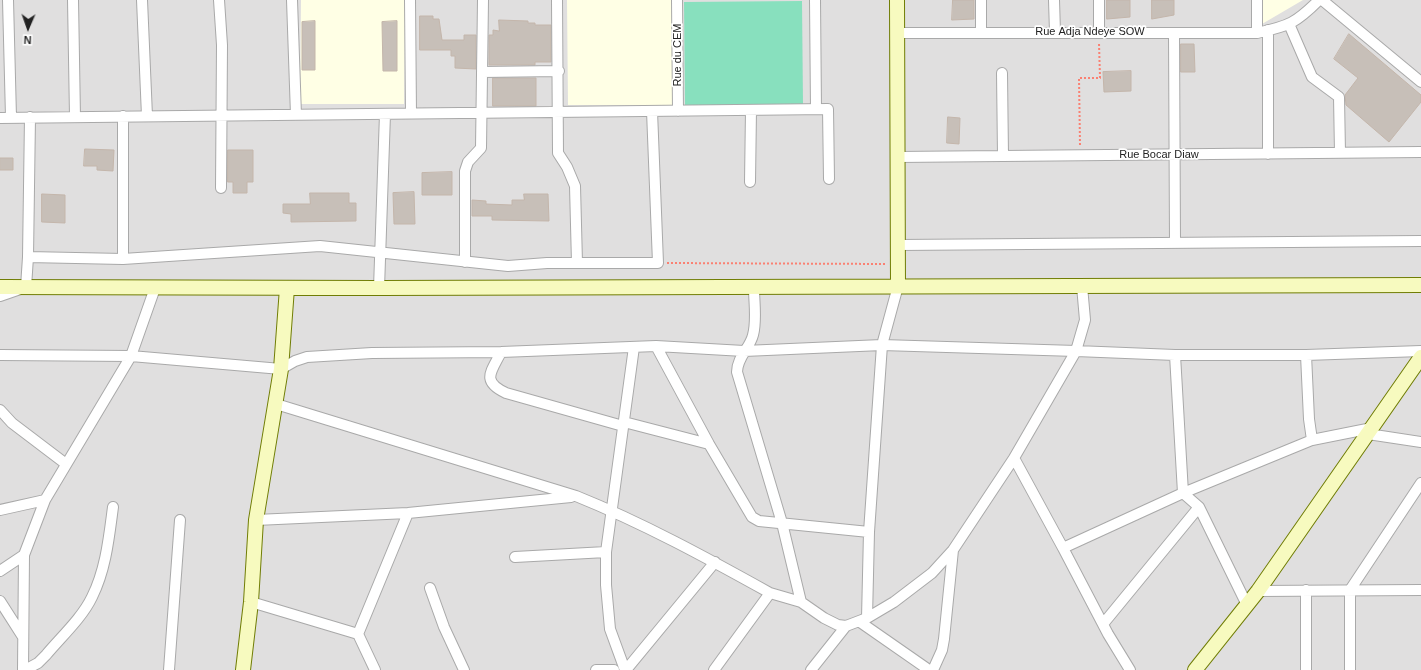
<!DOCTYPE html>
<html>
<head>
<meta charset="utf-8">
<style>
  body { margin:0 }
  #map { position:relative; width:1421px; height:670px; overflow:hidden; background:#f2efe9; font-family:Arial,sans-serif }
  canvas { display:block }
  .north { position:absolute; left:8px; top:8px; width:40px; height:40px; -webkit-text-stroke:3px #fff; paint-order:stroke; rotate:182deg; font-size:11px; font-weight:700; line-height:16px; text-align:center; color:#222 }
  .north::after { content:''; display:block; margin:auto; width:14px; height:18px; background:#222; clip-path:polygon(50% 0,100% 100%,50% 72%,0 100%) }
</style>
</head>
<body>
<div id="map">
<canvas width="1421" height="670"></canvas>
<div class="north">N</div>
</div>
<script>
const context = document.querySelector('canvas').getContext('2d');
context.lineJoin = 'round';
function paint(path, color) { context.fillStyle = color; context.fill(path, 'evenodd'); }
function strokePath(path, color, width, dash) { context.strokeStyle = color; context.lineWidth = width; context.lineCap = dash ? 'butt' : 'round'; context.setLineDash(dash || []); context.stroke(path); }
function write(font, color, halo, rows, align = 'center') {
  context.font = font + ' Arial,sans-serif'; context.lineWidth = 3.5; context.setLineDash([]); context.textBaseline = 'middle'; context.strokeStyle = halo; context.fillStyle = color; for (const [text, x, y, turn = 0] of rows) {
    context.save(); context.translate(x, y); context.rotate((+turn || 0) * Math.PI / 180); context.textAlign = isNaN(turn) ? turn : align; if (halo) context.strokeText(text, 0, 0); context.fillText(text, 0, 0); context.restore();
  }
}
const residential = new Path2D(`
  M0,0H1421V670H0Z`);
const education = new Path2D(`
  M301,0H405L404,104H300Z
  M567,0H672L673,105H568Z
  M1262,0H1303L1262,24Z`);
const pitch = new Path2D(`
  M802,1L803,105H685L684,2Z`);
const building = new Path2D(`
  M953,0H974V19L952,20Z
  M1107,0H1130V17L1107,19Z
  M1152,0H1174V15L1152,19Z
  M420,16H433V19H439L442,40H464V35H476V69L455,68V56H451V50H420Z
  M499,20L528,21V23H535V25H551V62H535V65H489V35H493V30L499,31Z
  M315,21V70H302V22Z
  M397,21V71H383L382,22Z
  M1349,34L1421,95V102L1389,142L1346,105L1345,95L1358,78L1334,59Z
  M1181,44H1194L1195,72H1181Z
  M1131,71V91L1104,92L1103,72Z
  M493,78H536V106H493Z
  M948,117L960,118L959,144L947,143Z
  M85,149L114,150L113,171L97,170V166H84Z
  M228,150H253V182H247V193H233V182H228Z
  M0,158H13V170H0Z
  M452,172V195H422V173Z
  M414,192L415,224H394L393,193Z
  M310,193H349V203H356V221L291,222V214L283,213V204H310Z
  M42,194L65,195V223L42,222Z
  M524,194H548L549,221L492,220V216H472V200L486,201V204L512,205V200H524Z`);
const path = new Path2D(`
  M1080,145L1079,78H1100L1099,43
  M667,263L887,264`);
const street = new Path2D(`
  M8,0L11,117
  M73,0L75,117
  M142,0L147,116
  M219,0L222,45L221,188
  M292,0L296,115
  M410,0L411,113
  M557,0L558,153L567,167L575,186L577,263
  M677,0L678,111
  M815,0L816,109
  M981,0V32
  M1054,0L1055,32
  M1099,0V32
  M1257,0V33
  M1322,0L1421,82
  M1289,24L1312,77L1339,97L1340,153
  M1268,30V154
  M897,33H1257C1289,26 1296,23 1319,0
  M1174,33L1175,243
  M482,72L559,71
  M1002,73L1003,156
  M123,116V259
  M0,118L828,109L829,179
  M898,157L1421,152
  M750,182L751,110
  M898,245L1421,241
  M28,257L30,117
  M465,262V171L468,162L481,148L483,0
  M379,288L385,114
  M754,288C754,303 757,320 753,335C750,348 737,357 737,372L782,523L801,602
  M0,296L26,287L28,257L123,259L320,246L508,266L547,263H658L652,111
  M656,346L709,444L752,517L759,521L869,532
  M501,352C492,371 480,381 506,393L623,426
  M0,355L131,356L281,369L295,361L307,357L372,353L501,352L656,346L744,351L882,345L1076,351L1085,320L1082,286
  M1306,355L1309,419L1312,440
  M276,404L576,496C643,523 707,558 770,593
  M0,410L12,423L66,464
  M624,422L709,444
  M1368,434L1421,442
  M1014,458L1063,548L1183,493L1312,440L1372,428
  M0,510L45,500
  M256,520L408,513L571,497
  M1063,548L1108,634L1130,670
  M515,557L606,552
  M0,571L24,555L45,500L131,356L155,288
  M430,588L444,627L464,670
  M1258,591L1421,590
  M0,601L23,637
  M251,602L358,634
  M1247,605L1199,507L1183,493L1175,355H1306L1421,351
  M867,618L869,532L882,345L898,286
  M860,622L929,670
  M1103,624L1199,507
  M23,670L24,555
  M25,670L38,663L46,655C61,637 82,618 92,597C106,569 109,537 113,507
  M169,670L180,520
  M375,670L358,634L408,513
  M596,670H614
  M625,670L610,629L606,585V552L634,347
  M626,670L715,562
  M714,670L770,593L801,602L824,618L838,625L846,626L867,618L894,602L932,573L953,550L1014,458L1076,351L1175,355
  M811,670L846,626
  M933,670L942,650L944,639L953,550
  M1306,670V590
  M1350,670V590L1421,483`);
const secondary = new Path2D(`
  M897,0L898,286
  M0,287L379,288L1421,285
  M243,670L251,602L256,520L281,369L287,288
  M1195,670L1258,591L1421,357`);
const streetNames = [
  ["Rue Adja Ndeye SOW",1090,32],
  ["Rue du CEM",678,55,-90],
  ["Rue Bocar Diaw",1159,155]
];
paint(residential, '#e0dfdf');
paint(education, '#ffffe5');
paint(pitch, '#88e0be');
paint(building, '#c7bfb8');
strokePath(building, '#c4b6ab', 1);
strokePath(street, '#a9a9a9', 12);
strokePath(secondary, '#707d05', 16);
strokePath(path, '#fa8072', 2, [2, 2]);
strokePath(street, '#fff', 10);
strokePath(secondary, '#f7fabf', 14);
write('11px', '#222', '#fff', streetNames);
</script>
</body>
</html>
